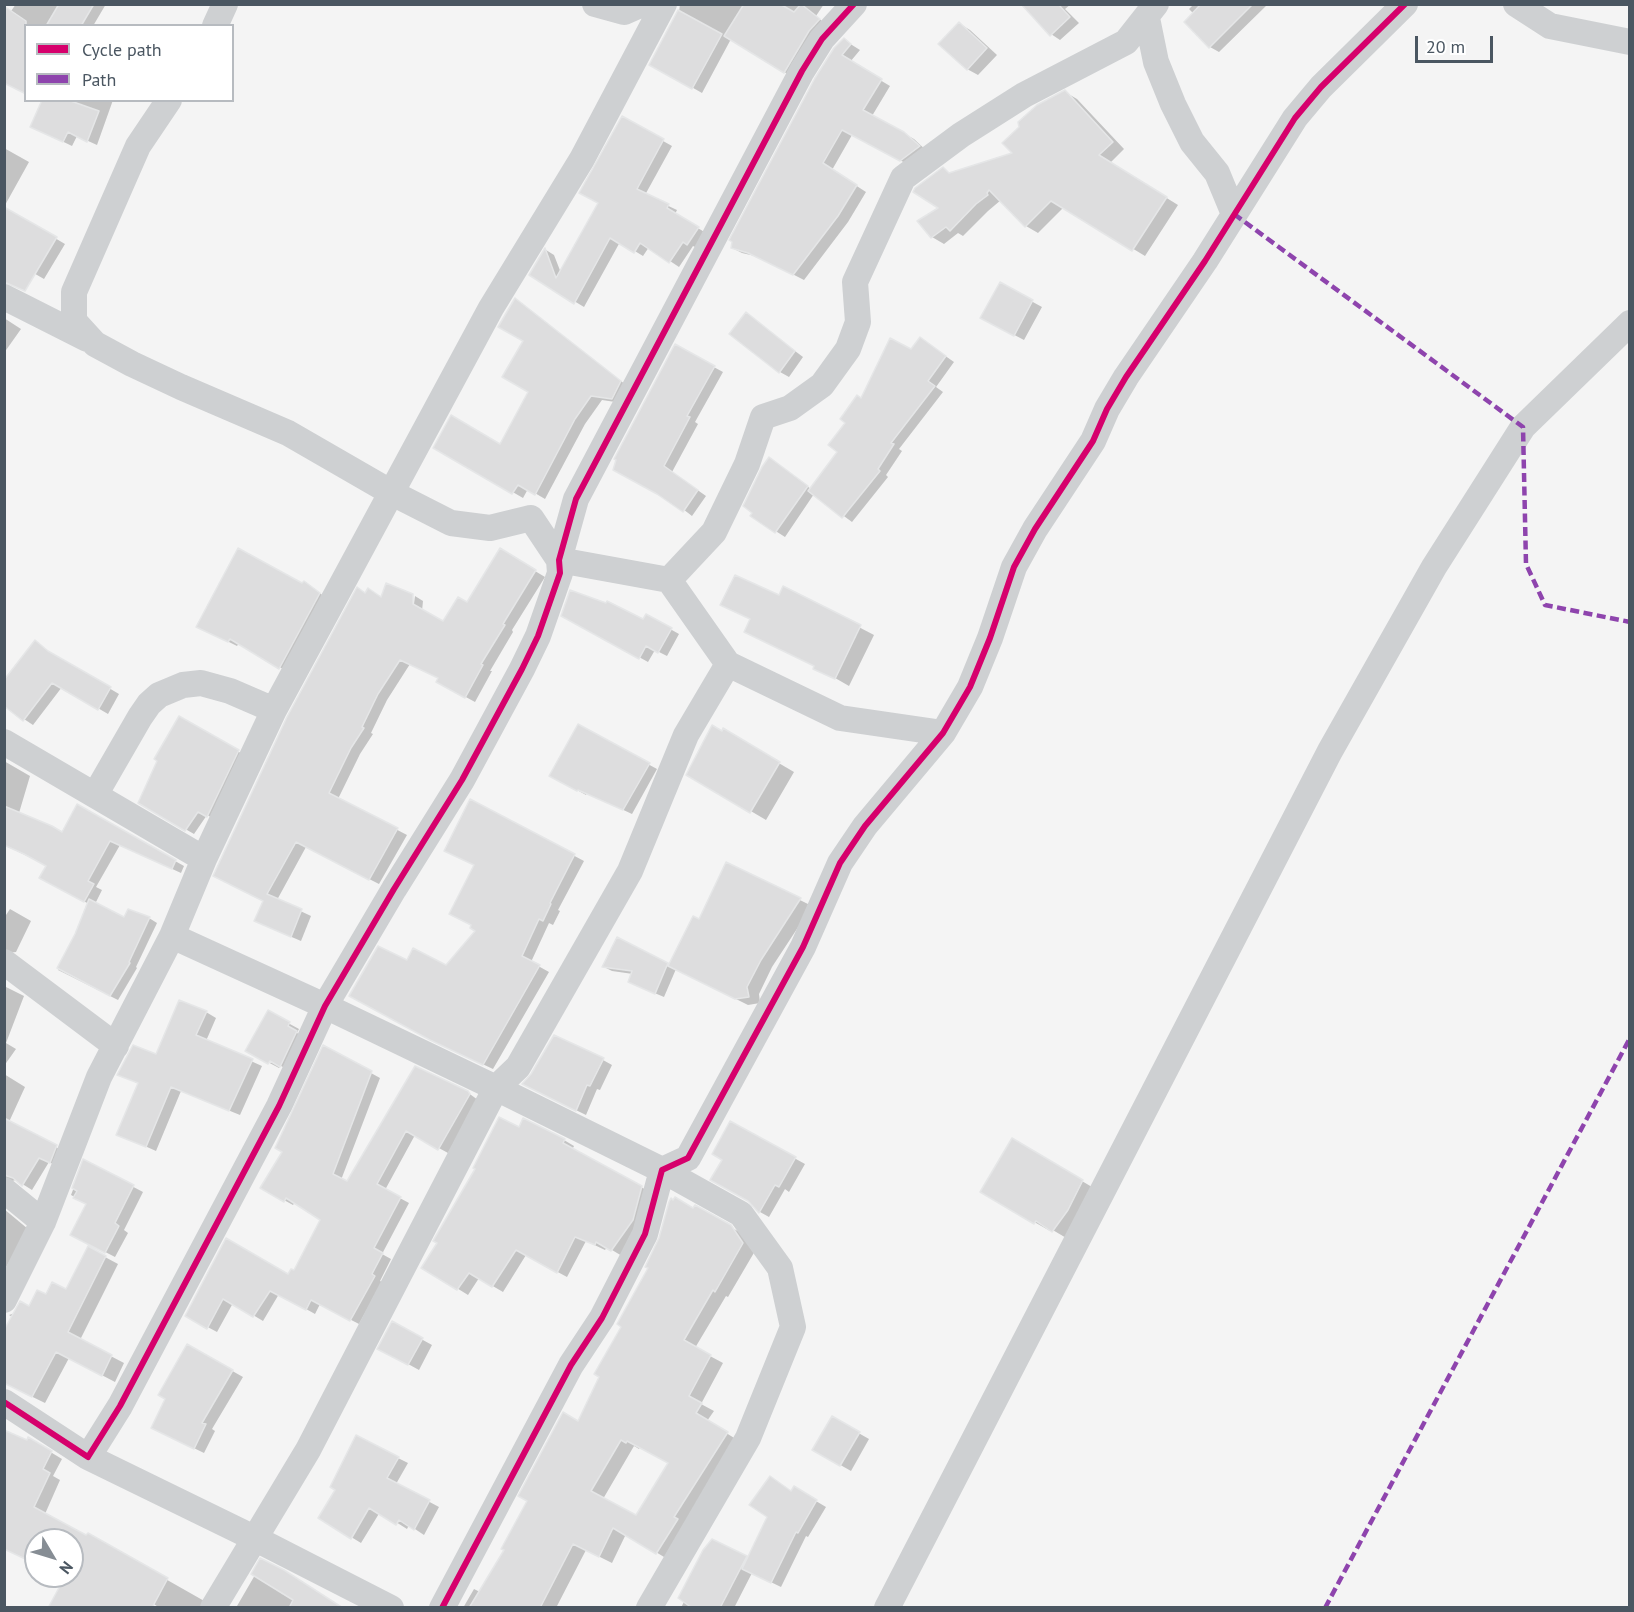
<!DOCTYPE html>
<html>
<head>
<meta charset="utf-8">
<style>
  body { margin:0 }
  #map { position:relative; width:1634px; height:1612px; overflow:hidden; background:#f4f4f4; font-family:"PT Sans",sans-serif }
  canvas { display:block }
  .frame { position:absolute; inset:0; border:6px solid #4a5661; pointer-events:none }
  .legend { position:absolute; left:24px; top:24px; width:210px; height:78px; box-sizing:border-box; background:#fff; border:2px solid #b7bbc0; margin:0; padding:8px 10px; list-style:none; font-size:18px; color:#4a5661 }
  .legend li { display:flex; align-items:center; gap:12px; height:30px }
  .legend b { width:30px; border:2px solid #b7bbc0 }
  .north { position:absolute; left:24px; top:1528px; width:60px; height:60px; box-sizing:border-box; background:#fff; border:2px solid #b7bbc0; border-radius:50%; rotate:128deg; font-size:16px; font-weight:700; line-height:24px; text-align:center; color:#4a5661 }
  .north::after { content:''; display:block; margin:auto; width:21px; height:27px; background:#868d94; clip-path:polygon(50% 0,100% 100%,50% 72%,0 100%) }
  .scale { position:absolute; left:1415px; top:36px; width:78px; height:27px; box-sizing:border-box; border:3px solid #4a5661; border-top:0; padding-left:8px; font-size:18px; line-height:21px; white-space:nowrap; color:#4a5661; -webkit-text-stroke:4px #fff; paint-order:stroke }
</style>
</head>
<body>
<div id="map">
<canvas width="1634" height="1612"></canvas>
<div class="frame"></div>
<ul class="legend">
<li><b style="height:8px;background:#d6006c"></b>Cycle path</li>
<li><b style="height:8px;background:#8e44ad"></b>Path</li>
</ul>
<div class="north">N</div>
<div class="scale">20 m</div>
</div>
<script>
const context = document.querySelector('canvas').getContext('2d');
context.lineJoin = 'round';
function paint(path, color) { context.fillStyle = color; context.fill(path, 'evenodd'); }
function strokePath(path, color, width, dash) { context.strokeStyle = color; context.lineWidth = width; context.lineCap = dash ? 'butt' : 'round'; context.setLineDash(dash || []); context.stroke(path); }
const shadow = new Path2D(`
  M16,4H106L93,26H26L4,21Z
  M680,4H824L816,16L828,26L794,78L731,39L702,93L651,64L679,12Z
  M1023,4H1071L1065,9L1079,23L1060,40L1051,34Z
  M1194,4H1268L1219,52L1210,47L1186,22L1194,14L1189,9Z
  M960,24L970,30L997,55L978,75L967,69Z
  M844,40L860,50L850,62L890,86L872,116L914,139L929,153L911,166L852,135L832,170L866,192L848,222L804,280L759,257L742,253L732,248Z
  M1065,92L1077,99L1124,149L1110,163L1178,205L1145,256L1064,207L1038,233L1026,226L1001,200L988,211L963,236L958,233L944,244L932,237L941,208L943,169L951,174L1014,153Z
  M40,100H113L97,145L77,136L72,146L41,131L43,102Z
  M622,118L672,146L645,195L677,210L675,214L706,233L697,248L693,246L679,267L649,247L643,256L620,242L584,307L531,275L546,250L554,255L561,273L599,202Z
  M4,148L29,162L4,207Z
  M4,208L65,244L44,279L4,256Z
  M1000,284L1042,307L1024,340L982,318Z
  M515,300L630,388L622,403L602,400L585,424L545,499L528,489L523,498L435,447L501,446L530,391L525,340Z
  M746,314L803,357L789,377L780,372Z
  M4,318L21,329L4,353Z
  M921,339L954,362L936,387L943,392L899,449L902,451L886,475L888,477L852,522L814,494L785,537L752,516L778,465L811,489L839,452L862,399L912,351Z
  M675,346L723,372L695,422L698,424L672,472L706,496L692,516L618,459Z
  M500,550L545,577L512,630L513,632L490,671H492L475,702L438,682L439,678L410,664L387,700L371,733L373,734L360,754L338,799L407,835L379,884L306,847L277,900L311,916L301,941L266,926L265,901L366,594L413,612L415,596L423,601L422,611L444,623L467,604Z
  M304,582L328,599L288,672L239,643L237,646L207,631Z
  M784,588L874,635L849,686L816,667L746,632L779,597Z
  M563,615L644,621L647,616L679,634L667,656L655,650L648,662Z
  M35,642L58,658L119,694L108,714L62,687L33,725L24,719Z
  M179,718L246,756L216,820L207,815L194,834L140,803Z
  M578,726L657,769L632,814L587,793L586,795L551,776Z
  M724,731L794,772L766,820L688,774Z
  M4,761L30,776L19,813L63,833L77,806L184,866L181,873L120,845L96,887L102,890L95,904L125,919L149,918L157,923L136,967L137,968L118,1000L58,970L77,935L89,904L41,878L48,866L4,845Z
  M471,801L584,861L558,910L560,911L553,925L549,923L531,962L549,972L493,1069L442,1045L407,962L446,967L477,931Z
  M727,864L812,906L772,967L759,994L760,1003L748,1005L676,969L664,997L638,986L633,974L612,971L604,967L618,939L670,966L699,921Z
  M10,909L31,921L16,952L8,953L4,955V918Z
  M4,986L24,996L6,1043L16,1049L4,1066Z
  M206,1012L216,1018L206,1041L262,1066L240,1115L181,1091L156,1151L118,1134L139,1084L119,1074L157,1056Z
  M268,1012L299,1029L297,1033L306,1038L291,1071L281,1066L279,1068L247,1051Z
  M324,1047L380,1078L341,1180L348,1183L416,1068L467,1092L478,1100L448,1153L415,1135L385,1190L409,1203L382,1254L391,1259L380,1281L382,1282L359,1324L320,1304L315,1314L279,1294L263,1321L233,1303L217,1332L187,1316L227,1240L288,1276L294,1272L322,1219L295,1202L293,1205L262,1188L284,1151Z
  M603,1060L612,1065L600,1090L597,1089L586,1115L533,1089Z
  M4,1074L25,1087L9,1122L65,1152L59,1167L49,1162L32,1190L16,1180L4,1183Z
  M731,1123L805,1164L789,1192L785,1189L769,1217L760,1212L724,1160Z
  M520,1129L564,1140L574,1146L572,1150L652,1193L622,1256L607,1247L605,1250L586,1241L567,1277L526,1255L503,1292L479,1278L468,1295L423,1267Z
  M1013,1140L1097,1190L1068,1239L1051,1229L1050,1231L982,1192Z
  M84,1161L143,1192L124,1230L128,1233L115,1257L82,1240L88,1204L71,1195Z
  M695,1207L743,1234L755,1251L728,1297L726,1296L695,1348L723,1363L701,1404L714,1411L707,1421L739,1441L669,1560L626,1534L612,1563L586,1550L557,1606L559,1608H463L474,1589L480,1592L579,1423ZM634,1446L639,1449L640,1447L670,1463L637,1517L603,1499Z
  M4,1209L28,1229L4,1271Z
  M105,1257L118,1264L80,1340L124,1363L115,1382L69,1358L45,1403L4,1383L15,1319L9,1315L30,1308L46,1296L66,1291Z
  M392,1323L432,1345L419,1370L379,1348Z
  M188,1346L243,1377L212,1429L215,1431L204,1453L163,1433L167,1399Z
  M832,1418L869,1439L851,1471L814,1450Z
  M4,1430L28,1441L29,1439L62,1459L53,1476L60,1480L45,1514L87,1537L88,1535L206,1602L203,1608H160L146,1599L63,1583V1576H72V1540H36V1563L4,1514Z
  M398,1458L408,1463L396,1484L439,1507L424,1535L409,1525L407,1529L380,1512L361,1543L320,1518L337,1490Z
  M794,1488L826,1507L808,1537L806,1536L781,1587L752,1573L734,1608H681L712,1541L749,1559Z
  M255,1575L326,1608H240L237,1606Z`);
const building = new Path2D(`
  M59,4H94L81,26H46Z
  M744,4H780L794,12L801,4L820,19L809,31L784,73L724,36Z
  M1021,4H1058L1070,17L1050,36Z
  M1201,4H1253L1209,48L1184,22Z
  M4,6L26,21V94L4,83Z
  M678,10L722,34L692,89L649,65Z
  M959,22L987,48L967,70L938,44Z
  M844,38L851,44L842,55L882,79L863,110L904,132L920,146L900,161L842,130L823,163L857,185L838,216L793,275L748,253L731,248L732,242L729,240L815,78L834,48Z
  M1065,90L1113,142L1099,155L1167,197L1132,251L1051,201L1025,227L989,190L987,193L988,195L976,204L950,231L946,227L931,238L917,221L938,208L913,192L915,188L943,167L949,173L1012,153L1002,143L1019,127L1018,122L1037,105Z
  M42,100H68L99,111L87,142L68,132L63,142L30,127Z
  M622,116L664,139L637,189L669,204L667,208L699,227L687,245L683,242L669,263L640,243L634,253L610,238L574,304L529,275L545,248L556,278L598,203L579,193Z
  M4,207L57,237L25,291L4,282Z
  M1000,282L1033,300L1014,336L980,318Z
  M515,298L621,381L612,399L591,396L575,419L535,495L518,485L512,494L433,448L451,415L500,444L528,392L502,377L523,341L498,327Z
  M746,312L795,351L779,373L729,334Z
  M920,337L946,356L928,381L935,386L891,443L894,444L878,469L880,471L842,518L808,491L837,452L828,445L845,423L840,419L857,395L861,398L890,338L911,349Z
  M675,344L715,366L687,416L690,417L664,466L698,490L683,512L657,494L613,470L616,460L614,459Z
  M769,457L808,486L775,533L750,516L752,513L743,506L762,467Z
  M238,548L302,583L304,581L320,593L279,669L230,639L228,642L196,627Z
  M500,548L536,570L503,624L505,625L481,664L483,665L465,698L436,682L438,678L400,660L378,694L362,727L364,728L351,748L329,793L398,828L369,880L296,842L267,894L302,909L291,937L254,921L263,901L213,876L287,717L357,587L365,593L368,588L381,597L386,583L413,594V604L443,621L458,597L467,602Z
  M735,575L779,595L783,586L861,625L835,679L813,669L814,666L744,632L750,619L720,605Z
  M570,590L606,603L607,601L643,619L646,614L672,628L658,653L646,646L639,659L561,616Z
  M35,640L48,651L111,687L98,710L52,683L23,721L4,706V680Z
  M179,716L239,750L207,817L198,812L185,831L138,803L157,761L154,759Z
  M578,724L650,763L623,810L578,790L577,791L549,776Z
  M712,725L722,731L723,728L780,762L750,813L686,775Z
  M470,799L575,854L550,903L551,904L543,921L539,919L522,956L540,965L483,1065L430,1040L349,996L378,946L407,960L413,948L446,965L475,931L470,928L471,925L449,914L474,865L444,851Z
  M77,804L176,860L172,869L110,841L88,881L94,884L84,902L39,878L46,866L24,854L4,845V806L52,826L62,832Z
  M726,862L801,898L761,960L747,987L749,997L735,999L668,966L693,916L699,919Z
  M89,899L124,917L128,909L150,917L129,962L130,963L110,996L57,968L75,934Z
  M617,937L668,963L655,994L628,982L632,971L602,967Z
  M179,1000L207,1011L196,1035L253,1059L229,1111L171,1087L146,1147L116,1135L138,1083L117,1075L133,1045L156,1054Z
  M268,1010L290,1022L288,1026L297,1031L280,1067L270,1061L268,1064L245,1051Z
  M554,1035L604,1058L590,1086L587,1085L576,1111L522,1084L531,1074Z
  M323,1045L372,1071L333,1174L347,1181L415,1066L468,1091L470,1094L438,1150L406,1131L377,1184L401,1197L374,1248L383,1253L372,1274L375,1276L350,1321L311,1300L306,1310L270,1291L253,1317L223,1299L207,1329L185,1316L226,1238L288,1274L291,1269L294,1270L320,1220L286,1198L284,1202L260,1188L282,1152L275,1148Z
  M499,1117L519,1127L523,1118L565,1139L563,1143L642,1186L633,1220L611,1251L596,1242L595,1245L575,1237L557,1273L516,1250L492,1287L469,1273L457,1290L421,1268L437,1243L433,1241L475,1169L473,1168Z
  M4,1118L57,1145L50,1163L39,1158L22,1186L13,1178L4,1175Z
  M730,1121L796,1157L779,1187L775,1185L759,1213L748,1201L710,1180L722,1160L712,1154Z
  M1012,1138L1083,1180L1068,1210L1052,1232L1036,1221L1034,1224L980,1192Z
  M83,1159L134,1185L115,1223L119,1226L105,1253L70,1235L86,1204L73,1198L77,1191L72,1188Z
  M675,1197L693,1208L695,1205L731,1225L743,1243L715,1292L713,1290L684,1340L711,1355L689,1396L702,1403L696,1413L728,1432L674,1517L678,1519L656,1554L613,1528L599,1557L573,1544L540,1608H469L504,1550L501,1549L527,1501L518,1496L563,1412L578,1421L599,1377L594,1374L621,1327L617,1324L648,1268L645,1267L659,1238L669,1202L671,1198L673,1200ZM621,1440L626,1443L627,1441L668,1463L636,1515L591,1491Z
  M88,1246L106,1256L68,1332L112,1355L102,1376L56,1352L32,1397L4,1383V1330L20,1301L29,1306L37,1290L46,1294L52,1282L66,1289Z
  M392,1321L423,1338L408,1365L377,1349Z
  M187,1344L233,1370L202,1423L206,1424L194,1449L151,1428L165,1399L158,1395Z
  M832,1416L860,1432L840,1466L812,1450Z
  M4,1430L27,1440L28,1437L52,1451L43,1469L50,1473L34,1507L86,1535L88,1533L168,1578L152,1608H48L61,1584L58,1582L61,1576H72V1540H36V1564L4,1549Z
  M356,1435L399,1457L387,1478L430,1500L414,1530L399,1520L396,1525L369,1508L351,1539L318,1518L335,1490L330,1487Z
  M770,1476L791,1491L794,1486L817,1500L798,1533L796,1532L771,1583L742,1569L767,1517L749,1505Z
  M712,1539L747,1556L720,1608H692L678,1598L703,1550Z
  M260,1558L284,1570L343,1608H289L293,1600L251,1574Z`);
const minor = new Path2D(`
  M595,4L624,12L642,4
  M1516,4L1550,26L1630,42
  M1147,18L1156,62L1173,104L1192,142L1217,173L1234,214
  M215,26L225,4
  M169,100L138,146L74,292V321L95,344L132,364L181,387L288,433L392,493L451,523L490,528L531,518L559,560L669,580L714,532L747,464L763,417L790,408L822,385L848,349L858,322L855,282L903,178L961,135L1024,95L1126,42L1156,4
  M4,297L87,339
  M669,580L728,664L840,718L943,733
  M4,742L204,859
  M95,795L140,717L149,704L159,695L183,685L201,683L230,691L274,710
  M172,936L325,1006L496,1088L662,1170L741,1214L780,1268L793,1327L748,1438L649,1608
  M4,962L116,1046
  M4,1190L43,1222
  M4,1300L43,1222L99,1077L172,936L204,859L274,710L491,308L582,159L664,4
  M4,1402L88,1457L120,1406L279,1106L325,1006L394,889L462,780L522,669L538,636L560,573L559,560L576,499L802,71L822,39L854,4
  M88,1457L256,1539L391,1608
  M213,1608L308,1450L496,1088L518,1067L630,871L686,735L728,664
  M442,1608L571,1365L602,1318L645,1234L662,1170L688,1158L803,947L840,863L865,826L943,733L970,687L990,638L1014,567L1035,529L1093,441L1107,409L1126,377L1205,261L1295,118L1321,87L1405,4
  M887,1608L1330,751L1434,567L1523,427L1630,323`);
const quiet = new Path2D(`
  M1234,214L1523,427L1526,564L1545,605L1630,622
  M1325,1608L1630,1038`);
const cycleway = new Path2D(`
  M4,1402L88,1457L120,1406L279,1106L325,1006L394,889L462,780L522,669L538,636L560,573L559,560L576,499L802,71L822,39L854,4
  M442,1608L571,1365L602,1318L645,1234L662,1170L688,1158L803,947L840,863L865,826L943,733L970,687L990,638L1014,567L1035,529L1093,441L1107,409L1126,377L1205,261L1295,118L1321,87L1405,4`);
paint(shadow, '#0003');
paint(building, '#ddddde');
strokePath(building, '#e5e6e7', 1.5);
strokePath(minor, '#ced0d2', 26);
strokePath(quiet, '#8e44ad', 4.5, [9, 4.5]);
strokePath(cycleway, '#d6006c', 6);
</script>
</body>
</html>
